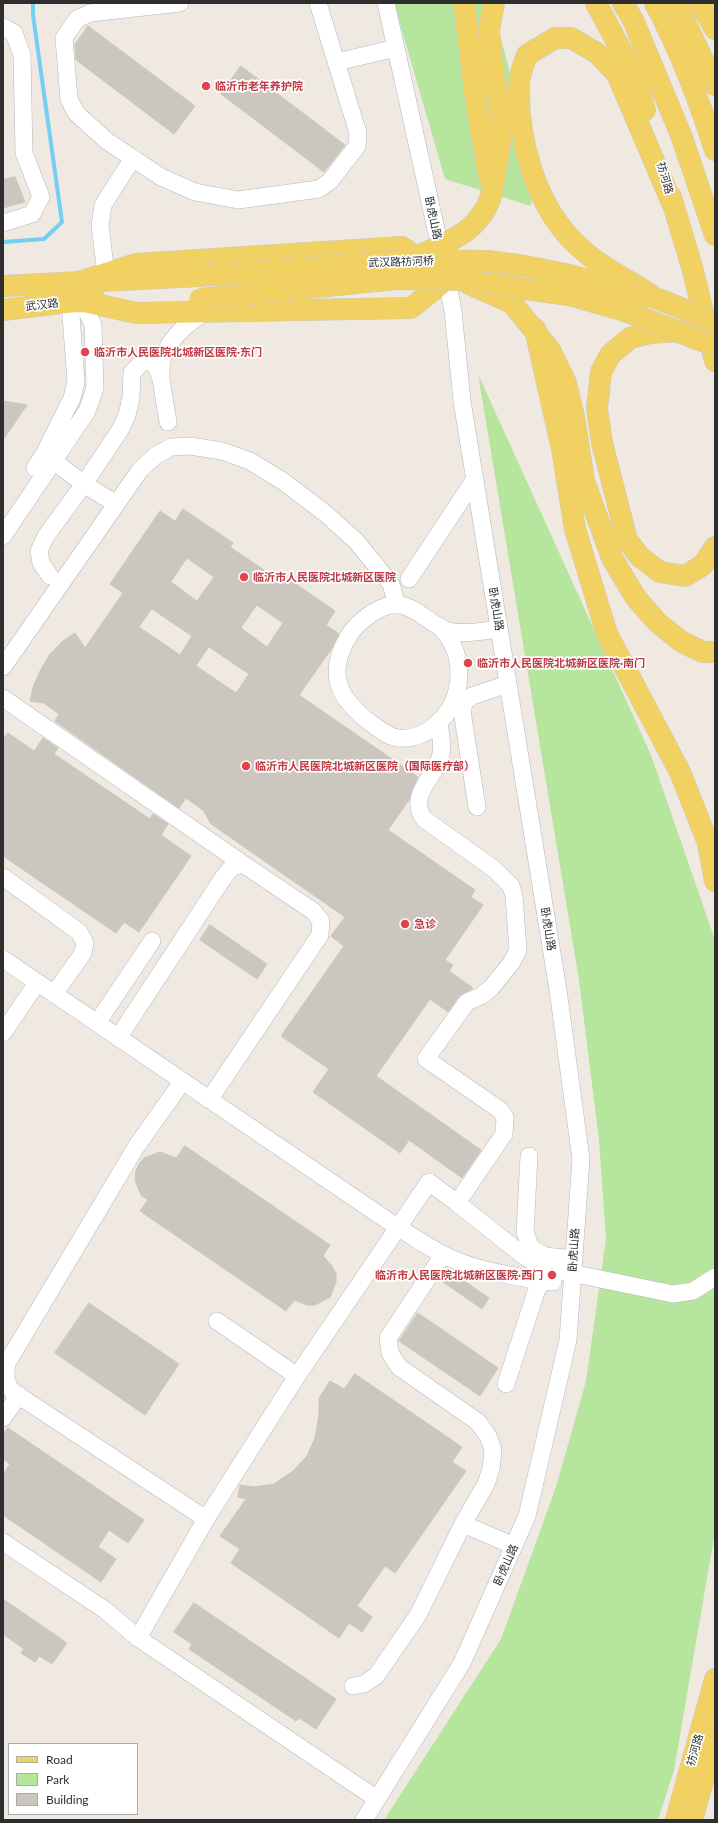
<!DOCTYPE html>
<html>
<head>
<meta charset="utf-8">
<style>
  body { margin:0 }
  #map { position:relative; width:718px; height:1823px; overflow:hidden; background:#efe9e1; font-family:Lato,sans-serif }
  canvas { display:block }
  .frame { position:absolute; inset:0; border:4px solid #2e2e2e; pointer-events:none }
  .legend { position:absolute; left:8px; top:1743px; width:130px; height:72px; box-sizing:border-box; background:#fff; border:1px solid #ababab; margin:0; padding:5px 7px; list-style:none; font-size:12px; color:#2e2e2e }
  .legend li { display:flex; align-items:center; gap:8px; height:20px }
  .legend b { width:20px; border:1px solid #ababab }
</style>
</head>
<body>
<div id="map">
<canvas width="718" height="1823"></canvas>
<div class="frame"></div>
<ul class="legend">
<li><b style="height:5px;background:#f2d163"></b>Road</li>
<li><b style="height:11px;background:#b6e59e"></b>Park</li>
<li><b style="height:11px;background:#cbc7bf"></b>Building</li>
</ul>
</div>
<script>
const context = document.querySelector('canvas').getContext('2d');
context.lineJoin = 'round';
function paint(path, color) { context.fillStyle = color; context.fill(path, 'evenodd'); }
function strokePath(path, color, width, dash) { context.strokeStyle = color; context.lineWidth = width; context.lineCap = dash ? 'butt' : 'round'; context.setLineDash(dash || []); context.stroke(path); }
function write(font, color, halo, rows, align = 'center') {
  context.font = font + ' Lato,"Noto Sans SC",sans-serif'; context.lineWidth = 3.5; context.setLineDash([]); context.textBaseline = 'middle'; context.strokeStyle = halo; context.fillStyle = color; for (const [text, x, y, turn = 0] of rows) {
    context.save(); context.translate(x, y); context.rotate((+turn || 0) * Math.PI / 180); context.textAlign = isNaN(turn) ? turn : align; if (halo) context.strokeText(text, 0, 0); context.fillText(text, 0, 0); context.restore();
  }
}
const green = new Path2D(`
  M394,3H491L536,167L531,206L445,179Z
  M478,374L651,755L715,940V1532L674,1770L658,1820H384L501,1639L556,1487L586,1381L606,1239L599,1140L579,980Z`);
const stream = new Path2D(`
  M3,242L44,239L62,222L33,15V3`);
const building = new Path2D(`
  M88,26L195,106L174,134L76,60L75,45Z
  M241,66L345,145L324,172L221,94Z
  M15,177L25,202L3,208V180Z
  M3,401L27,405L3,440Z
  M183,509L233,543L230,547L276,578L280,573L335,611L326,625L339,634L332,648L299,695L418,777L412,790L409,800L388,830L475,890L471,897L483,905L445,960L453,965L449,971L473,988L459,996L448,1012L430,999L376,1076L481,1150L462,1178L409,1140L400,1153L313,1092L329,1069L281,1036L344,946L331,936L345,917L211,824L203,810L186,798L179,808L55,721L59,714L44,703L30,701L33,687L40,671L50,654L63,641L75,633L85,648L123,593L110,584L160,511L175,521ZM187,558L214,577L197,601L171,582ZM257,605L283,623L267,647L241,628ZM152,609L192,636L180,655L139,627ZM209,647L249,674L236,693L196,666Z
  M8,733L34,751L43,738L58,748L54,754L150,819L153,814L168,824L161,835L191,856L139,932L124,922L116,933L3,856V740Z
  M210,925L267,964L257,979L200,940Z
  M185,1146L330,1245L323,1256L332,1266L336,1274V1282L330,1297L315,1305H307L294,1300L286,1311L140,1211L148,1200L141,1195L135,1180L136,1171L139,1164L144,1158L160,1152L176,1158Z
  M450,1271L489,1298L482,1309L443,1282Z
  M89,1303L179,1364L145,1415L55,1353Z
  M418,1313L498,1368L480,1396L399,1341Z
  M355,1374L462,1447L452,1462L466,1471L395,1573L385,1566L357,1606L372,1617L362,1632L349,1623L339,1638L231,1563L240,1549L220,1536L246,1499L238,1497L240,1485L254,1487L274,1484L293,1471L307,1456L315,1438L319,1415V1398L330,1381L344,1389Z
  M8,1428L144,1520L128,1543L109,1530L98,1547L116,1559L101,1582L3,1515V1475L10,1464L3,1459V1435Z
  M3,1599L67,1643L52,1664L39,1656L35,1662L21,1653L24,1649L3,1634Z
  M194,1603L336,1699L316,1729L299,1718L296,1721L189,1649L192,1644L174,1632Z`);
const minor = new Path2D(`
  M180,3L90,13L77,19L64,38L69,99L76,113L107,141L161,177L195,192L238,200L319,189L330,181L357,146L358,133L318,3
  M3,27L14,33L22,55L24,153L41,197L32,214L3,223
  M337,62L396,48
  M106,274L100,226L103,205L133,158
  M161,379C161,373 161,365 162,360C169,339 187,323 205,312
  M44,454L84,484L116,504
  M35,468L44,454L72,398L76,382L70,302
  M3,536L87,411L95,388L93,325L82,301
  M50,576L41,563L39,551L46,536L84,484L120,430L127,415L131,398L132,373L141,363L151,361L157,368L161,379L168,422
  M409,579L475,479
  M440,627C457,644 462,667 457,691C451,716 426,741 398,738C389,737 380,730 372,724C338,699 325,673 350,634C358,622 376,608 391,605C414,602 428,624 448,631C463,635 484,631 499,629
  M3,667L140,470L155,456L171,447L190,446L222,451L250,461L284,482L326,514L356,541L391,584L397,605
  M3,698L243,864
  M477,807L462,711L465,701L472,696L508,684
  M3,877L79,932L85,943L83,953L54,994
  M3,959L397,1227C412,1236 427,1246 442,1254C472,1270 512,1276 544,1281
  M97,1023L152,941
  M3,1033L37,983
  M118,1038L223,878L232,867L243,864L313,911L321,921L320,935L209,1100
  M182,1082L136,1147L7,1363C5,1376 5,1382 13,1392L206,1519
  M529,1156L525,1232L531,1248L545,1256L574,1259
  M457,1203L524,1256L542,1267L673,1294L693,1291L715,1277
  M217,1321L297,1376
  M506,1384L537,1289L544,1281L553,1282
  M3,1418L19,1395
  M463,1524L514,1546
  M3,1542L105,1610L138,1638L377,1799
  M138,1638L206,1519L297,1376L429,1182L457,1203L504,1134L505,1117L500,1110L426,1059L467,1002L481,996L491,988L512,962L518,950L514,896L511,886L494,869L424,819C407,794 436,778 441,754C443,744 440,732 439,723
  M353,1686L364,1684L376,1676L418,1615L463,1524L486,1484L491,1469L493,1450L488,1436L478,1422L399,1367L390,1353L388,1338L443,1255
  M364,1820L462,1663L527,1516L568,1340L581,1159L558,990L462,401L453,311L447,279L386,3`);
const major = new Path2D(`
  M464,3L476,102L489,176
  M596,3L635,76L645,110
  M623,3L633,20L681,135L715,235
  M655,3C680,50 699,100 715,150
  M676,3L715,85
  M700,3L715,29
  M491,196L500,145L501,113L494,78L489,30L494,3
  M671,197L692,267L715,361
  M79,282L136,264L402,247L447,279L411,308L136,313L82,301
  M469,284L512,303L550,350L566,383L574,417L584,481L612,558L636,598L658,623L682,642L703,652H715
  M3,286L200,276
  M650,294C624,278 595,264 573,241C535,203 517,137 519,84C519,75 524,64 527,55L555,38H571L597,53L617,74L675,210
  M3,310L70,302L96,301
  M535,329L562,449L575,529L607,634L680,772L708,843L715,881
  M679,331L650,333L630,338L610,355L601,372L597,409L602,443L627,540L640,557L660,572L685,576L703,565L715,547
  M676,1820L715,1679
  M692,1820L715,1738`);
const majorBridge = new Path2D(`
  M414,258C446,243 480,232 491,196
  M200,276L409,260L487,261L525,266L570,275L658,299L715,322
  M200,299L396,279L461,280L569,295L625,311L715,346`);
const markers = [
  [206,86,5,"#e0444e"],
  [85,352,5,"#e0444e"],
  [244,577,5,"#e0444e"],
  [468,663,5,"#e0444e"],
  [246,766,5,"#e0444e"],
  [405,924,5,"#e0444e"],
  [552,1275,5,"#e0444e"]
];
const healthNames = [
  ["临沂市老年养护院",215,86],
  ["临沂市人民医院北城新区医院·东门",94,352],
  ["临沂市人民医院北城新区医院",253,577],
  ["临沂市人民医院北城新区医院·南门",477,663],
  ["临沂市人民医院北城新区医院（国际医疗部）",255,766],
  ["急诊",414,924],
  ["临沂市人民医院北城新区医院·西门",543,1275,"right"]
];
const streetNames = [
  ["祊河路",665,178,74],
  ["卧虎山路",433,218,78],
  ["武汉路祊河桥",401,262,-2],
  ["武汉路",42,305,-7],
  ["卧虎山路",496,609,81],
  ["卧虎山路",548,929,81],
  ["卧虎山路",574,1250,-86],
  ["卧虎山路",506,1565,-66],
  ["祊河路",695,1750,-74]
];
paint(green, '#b6e59e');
strokePath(stream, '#75cff0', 4);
paint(building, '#cbc7bf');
strokePath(building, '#cbc5ba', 1);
strokePath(minor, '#b4b7c1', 18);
strokePath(major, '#c9c9c9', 22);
strokePath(minor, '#fff', 17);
strokePath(major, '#f2d163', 21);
strokePath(majorBridge, '#c9c9c9', 22, []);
strokePath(majorBridge, '#f2d163', 21);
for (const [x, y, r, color] of markers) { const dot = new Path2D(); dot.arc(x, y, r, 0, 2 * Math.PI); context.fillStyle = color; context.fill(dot); strokePath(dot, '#fff', 1.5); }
write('bold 11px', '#be3a42', '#fff', healthNames, 'left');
write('11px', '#2e2e2e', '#fff', streetNames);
</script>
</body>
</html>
